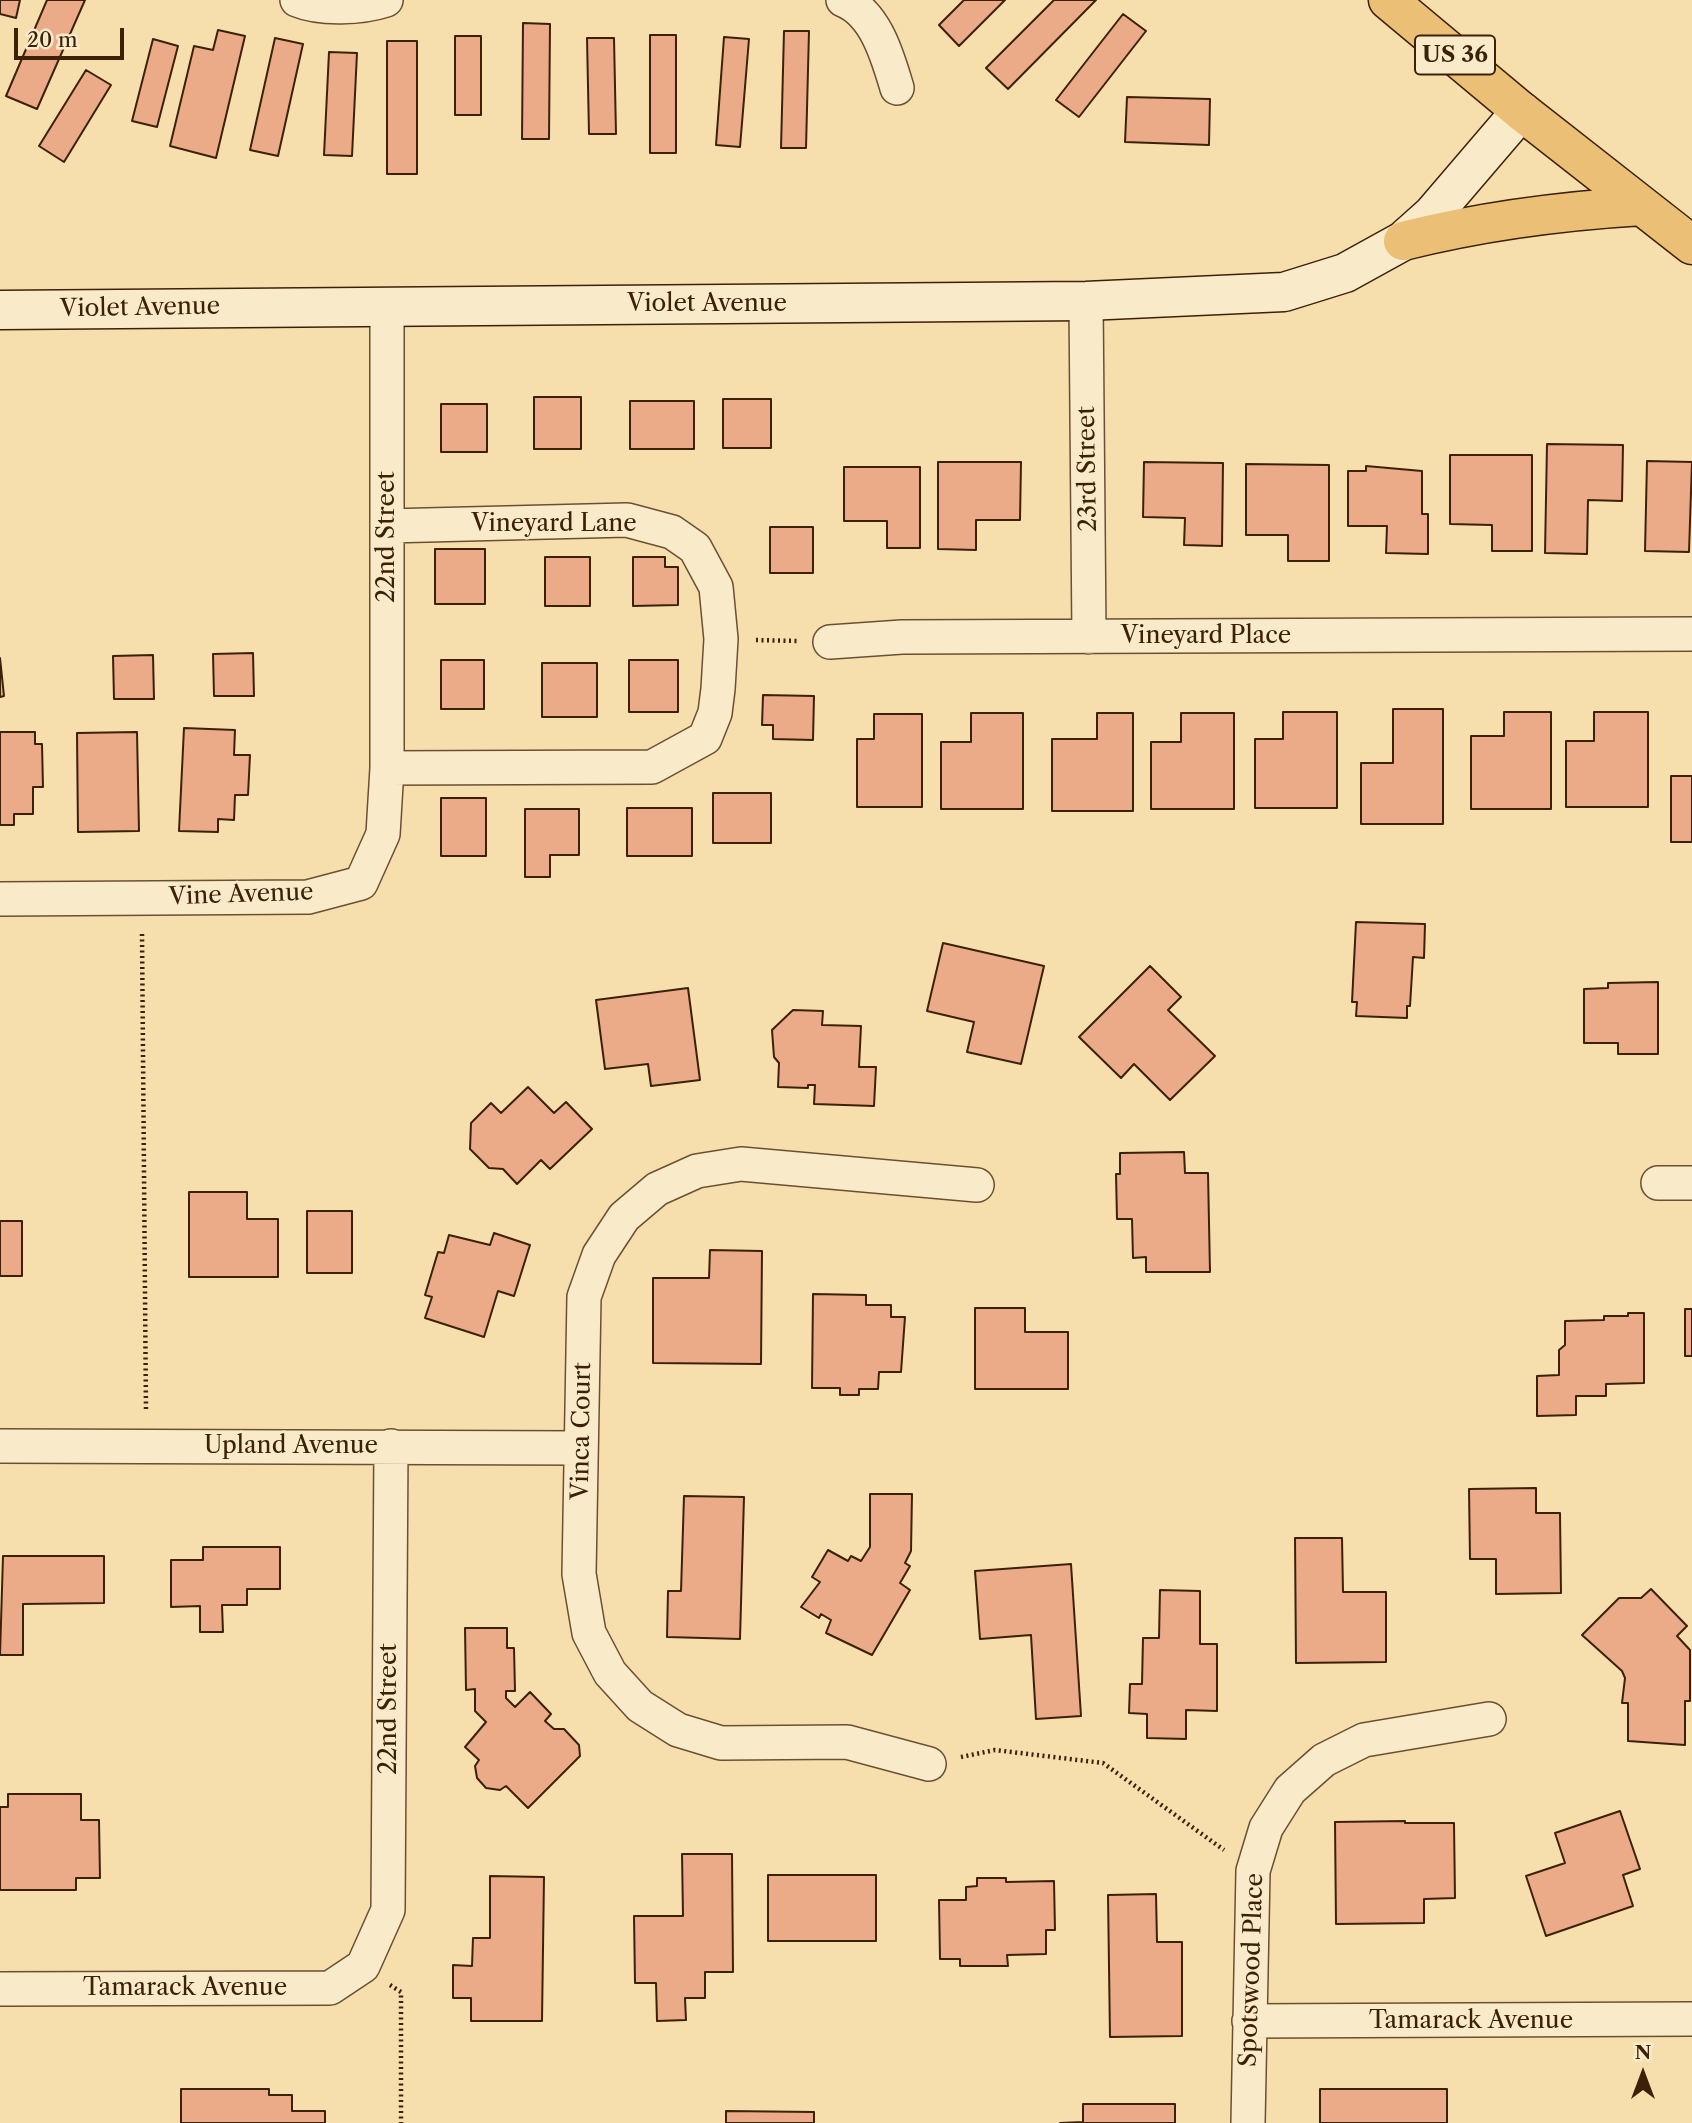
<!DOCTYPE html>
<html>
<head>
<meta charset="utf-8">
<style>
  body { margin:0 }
  #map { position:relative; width:1692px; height:2123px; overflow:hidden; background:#f6dfad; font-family:"Libre Caslon Text",serif }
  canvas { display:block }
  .north { position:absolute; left:1608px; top:2039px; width:70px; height:70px; -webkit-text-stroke:5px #f9eaca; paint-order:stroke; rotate:0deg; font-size:19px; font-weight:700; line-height:28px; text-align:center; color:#3c2109 }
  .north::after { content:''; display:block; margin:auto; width:24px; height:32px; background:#3c2109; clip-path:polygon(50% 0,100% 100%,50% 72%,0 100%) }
  .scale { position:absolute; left:14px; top:28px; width:110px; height:32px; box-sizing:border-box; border:4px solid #3c2109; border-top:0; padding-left:9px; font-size:21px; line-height:24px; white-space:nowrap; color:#3c2109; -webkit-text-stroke:5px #f9eaca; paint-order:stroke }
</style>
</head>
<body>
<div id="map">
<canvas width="1692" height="2123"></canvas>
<div class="north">N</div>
<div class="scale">20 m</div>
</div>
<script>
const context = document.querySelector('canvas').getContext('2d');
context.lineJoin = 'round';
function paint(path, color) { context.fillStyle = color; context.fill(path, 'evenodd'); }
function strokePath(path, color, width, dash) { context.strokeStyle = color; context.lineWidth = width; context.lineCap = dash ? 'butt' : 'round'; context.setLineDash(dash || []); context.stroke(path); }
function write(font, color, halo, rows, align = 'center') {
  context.font = font + ' "Libre Caslon Text",serif'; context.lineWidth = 5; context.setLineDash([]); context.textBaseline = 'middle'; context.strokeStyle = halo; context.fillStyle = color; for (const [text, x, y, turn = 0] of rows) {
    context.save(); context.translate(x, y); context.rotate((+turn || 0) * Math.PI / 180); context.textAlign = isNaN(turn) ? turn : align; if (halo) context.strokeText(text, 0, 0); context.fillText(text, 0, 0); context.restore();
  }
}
const building = new Path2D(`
  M0,0H20L16,18L0,14Z
  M47,0H85L37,109L6,96Z
  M964,0H1005L959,46L939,25Z
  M1054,0H1096L1008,89L986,68Z
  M1123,14L1146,31L1079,117L1056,100Z
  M523,23L550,24L549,139H522Z
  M218,30L245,36L216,158L170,146L194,46L213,50Z
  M784,31H809L806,148H781Z
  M650,35H676V153H650Z
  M455,36H481V115H455Z
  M724,37L749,39L740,147L716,145Z
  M275,38L303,44L278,156L250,150Z
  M587,38H614L616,134H589Z
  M153,39L178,46L157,127L132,121Z
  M387,41H417V174H387Z
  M329,52L357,53L352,156L324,155Z
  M86,70L111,85L64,162L39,146Z
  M1127,97L1210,99L1209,145L1125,142Z
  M534,397H581V449H534Z
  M723,399H771V448H723Z
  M630,401H694V449H630Z
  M441,404H487V452H441Z
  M1547,444L1623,445L1622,501L1588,500L1587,554L1545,553Z
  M1450,455H1532V551H1492V525L1450,524Z
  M1647,461L1692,462L1689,552L1645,551Z
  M938,462H1021L1020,520H976V550L938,549Z
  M1144,462L1223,463L1222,546L1184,545L1185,518L1143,517Z
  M1246,464L1329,465V561H1288V535H1246Z
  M1366,466L1422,471V514H1428V554L1386,553L1387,526H1348V471H1366Z
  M844,467H920V548H887V521H844Z
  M770,527H813V573H770Z
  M435,549H485V604H435Z
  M545,557H590V606H545Z
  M633,557H665V567H678V605L633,606Z
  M253,653L254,696H214L213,654Z
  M153,655L154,699H114L113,656Z
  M0,658L4,696L0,697Z
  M441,660H484V709H441Z
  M629,660H678V712H629Z
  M542,663H597V717H542Z
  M763,695L814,696L813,740L773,739V725H762Z
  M1393,709H1443V824H1361V763H1393Z
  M1283,712H1337V808H1255V739H1283Z
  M1504,712H1551V809H1471V736H1504Z
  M1594,712H1648V807H1566V741H1594Z
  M971,713H1023V809H941V742H971Z
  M1097,713H1133V811H1052V739H1097Z
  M1181,713H1234V809H1151V742H1181Z
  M874,714H922V807H857V739H874Z
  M184,728L235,730L234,755H250L248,795H235L234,820L218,819V832L179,831Z
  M0,732H35V744H42L43,787H33V814H14V825H0Z
  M137,732L139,831L78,832L77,733Z
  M1671,776H1692V842H1671Z
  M713,793H771V843H713Z
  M441,798H486V856H441Z
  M627,808H692V856H627Z
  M525,809H579V855H550V877H525Z
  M1356,922L1425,924L1424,958L1413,957L1410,1006H1407V1018L1356,1016L1357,1002H1352Z
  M943,943L1044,966L1021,1064L967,1052L974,1022L927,1011Z
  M1150,966L1181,997L1168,1010L1215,1056L1170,1100L1134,1064L1121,1078L1079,1037Z
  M1658,982V1054H1618V1043H1584V989L1608,988V983Z
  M688,988L700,1080L651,1086L648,1064L605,1069L596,1000Z
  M793,1010L823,1011L822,1025L861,1026L859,1067H876L874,1106L814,1104L815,1085H808V1088L778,1087L779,1063L774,1057L772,1030Z
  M528,1087L554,1113L566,1102L592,1129L550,1169L541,1160L517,1184L503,1169L489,1168L470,1149L471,1123L491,1103L501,1113Z
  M1184,1152L1185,1173H1208L1210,1272H1146V1257L1133,1258L1132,1219H1117L1116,1174H1120V1153Z
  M189,1192H247V1219H278V1277H189Z
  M307,1211H352V1273H307Z
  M0,1221H22V1276H0Z
  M494,1233L530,1245L514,1296L498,1291L484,1337L425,1318L432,1297L425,1295L438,1252L444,1253L449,1235L490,1245Z
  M710,1250L762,1251L761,1364L653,1363V1278H709Z
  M813,1294L866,1295V1305H891V1317H905L901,1372H879L878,1389H859V1395H840V1388H812Z
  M975,1308H1025V1332H1068V1389H975Z
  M1685,1309H1692V1356H1685Z
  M1628,1313H1644V1383L1606,1384V1396H1576V1415L1537,1416V1376L1559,1375V1350L1565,1345V1321L1604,1320V1316H1628Z
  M1536,1488V1513H1560L1561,1593L1496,1594V1559H1470L1469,1489Z
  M870,1494H912L911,1551L905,1563L910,1566L900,1583L910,1590L872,1655L826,1633L831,1620L821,1614L819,1618L801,1607L820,1582L812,1577L828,1550L848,1561L851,1556L861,1561L870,1547Z
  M684,1496L744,1497L740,1639L667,1637L668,1591H681Z
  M1295,1538H1342L1343,1592H1386V1662L1296,1663Z
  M203,1547H280V1589H247V1605H222L223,1632H200V1606L171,1607V1560H203Z
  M3,1556H104V1603L23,1604V1655H0Z
  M1071,1564L1081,1716L1036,1719L1031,1635L980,1639L975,1571Z
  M1651,1589L1687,1626L1677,1636L1690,1650V1701H1685V1745L1628,1741V1703H1622L1625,1678L1622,1671L1582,1635L1619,1598H1641Z
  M1160,1590L1200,1591V1644H1217V1711L1186,1710V1739L1147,1738V1714L1129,1713L1130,1684H1142L1143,1638H1159Z
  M465,1628H507V1648H514L515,1691H506V1698L515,1707L530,1692L551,1714L545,1721L554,1729H564L579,1745L580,1756L528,1808L506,1786L500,1790L486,1788L477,1778L475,1766L479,1760L465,1747L486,1722L475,1711V1689L466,1690Z
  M8,1794H81V1820H99L100,1878H76V1890H0V1807H8Z
  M1620,1811L1640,1869L1623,1875L1633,1906L1546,1936L1526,1876L1565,1863L1555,1833Z
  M1405,1821V1823H1454L1455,1898L1424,1899V1923L1336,1924L1335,1822Z
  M682,1854H732L733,1972H705V1998H685L686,2020L657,2021L656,1983H635L634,1916H683Z
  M768,1875H876V1941H768Z
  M490,1876L544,1877L542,2021H471V1998H453V1965L472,1966L473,1938H490Z
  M977,1878H1006V1882L1054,1881L1055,1930H1046V1954L1007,1955L1008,1966H960V1959H940L939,1900H966V1887L977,1886Z
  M1156,1894L1157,1942H1182V2036L1110,2037L1108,1895Z
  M181,2089H269V2095H292V2111H325V2123H181Z
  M1320,2089H1447V2123H1320Z
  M1083,2104H1175V2123H1060L1083,2122Z
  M726,2111L814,2112V2123H726Z`);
const path = new Path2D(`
  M756,640L797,641
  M142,934L146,1412
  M961,1757L995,1750L1103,1763L1224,1850
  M390,1985L401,1992V2123`);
const street = new Path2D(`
  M297,0C321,10 362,8 386,0
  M843,0C876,13 888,58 897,88
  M1086,301L1089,637
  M387,526L627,520L672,532L695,548L716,587L721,639L718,689L715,713L705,738L652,767L387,768
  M830,642L902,637L1692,634
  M0,899L308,897L361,883L383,834L387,768V306
  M1658,1183H1692
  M0,1446L581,1448
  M929,1764L847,1742L721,1743L678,1730L640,1706L610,1673L589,1633L579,1574L584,1297L599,1255L624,1217L657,1189L697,1171L741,1164L977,1185
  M0,1989L330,1988L363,1966L388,1910L391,1446
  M1249,2021L1692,2019
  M1248,2123L1253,1871L1266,1828L1290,1790L1324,1760L1364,1740L1489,1719`);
const secondary = new Path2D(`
  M0,310L1086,301L1284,292L1345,273L1403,241L1432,215L1521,111`);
const highway = new Path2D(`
  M1388,0L1521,111L1692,245
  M1403,241C1482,221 1560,211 1642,206`);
const shields = [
  [1455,55,80]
];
const shieldNames = [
  ["US 36",1455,55]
];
const streetNames = [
  ["Violet Avenue",707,304],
  ["Violet Avenue",140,308,-1],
  ["23rd Street",1088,469,-91],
  ["Vineyard Lane",554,524],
  ["22nd Street",387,537,-90],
  ["Vineyard Place",1206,636],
  ["Vine Avenue",241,895,-2],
  ["Vinca Court",582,1431,-89],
  ["Upland Avenue",291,1446],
  ["22nd Street",389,1709,-90],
  ["Spotswood Place",1252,1970,-88],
  ["Tamarack Avenue",185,1988],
  ["Tamarack Avenue",1471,2021]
];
paint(building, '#ebaa88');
strokePath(building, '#3c2109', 2);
strokePath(street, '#6a5032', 36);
strokePath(secondary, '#3c2109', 41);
strokePath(highway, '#3c2109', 41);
strokePath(path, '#3c2109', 4.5, [2, 3.5]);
strokePath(street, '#f9eaca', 33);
strokePath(secondary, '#f9eaca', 38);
strokePath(highway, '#ebc076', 38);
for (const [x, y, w] of shields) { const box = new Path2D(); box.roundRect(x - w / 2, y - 19.5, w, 39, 5); context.fillStyle = '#f9eaca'; context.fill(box); strokePath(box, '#3c2109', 2); }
write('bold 23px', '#3c2109', null, shieldNames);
write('24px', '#3c2109', '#f9eaca', streetNames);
</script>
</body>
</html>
